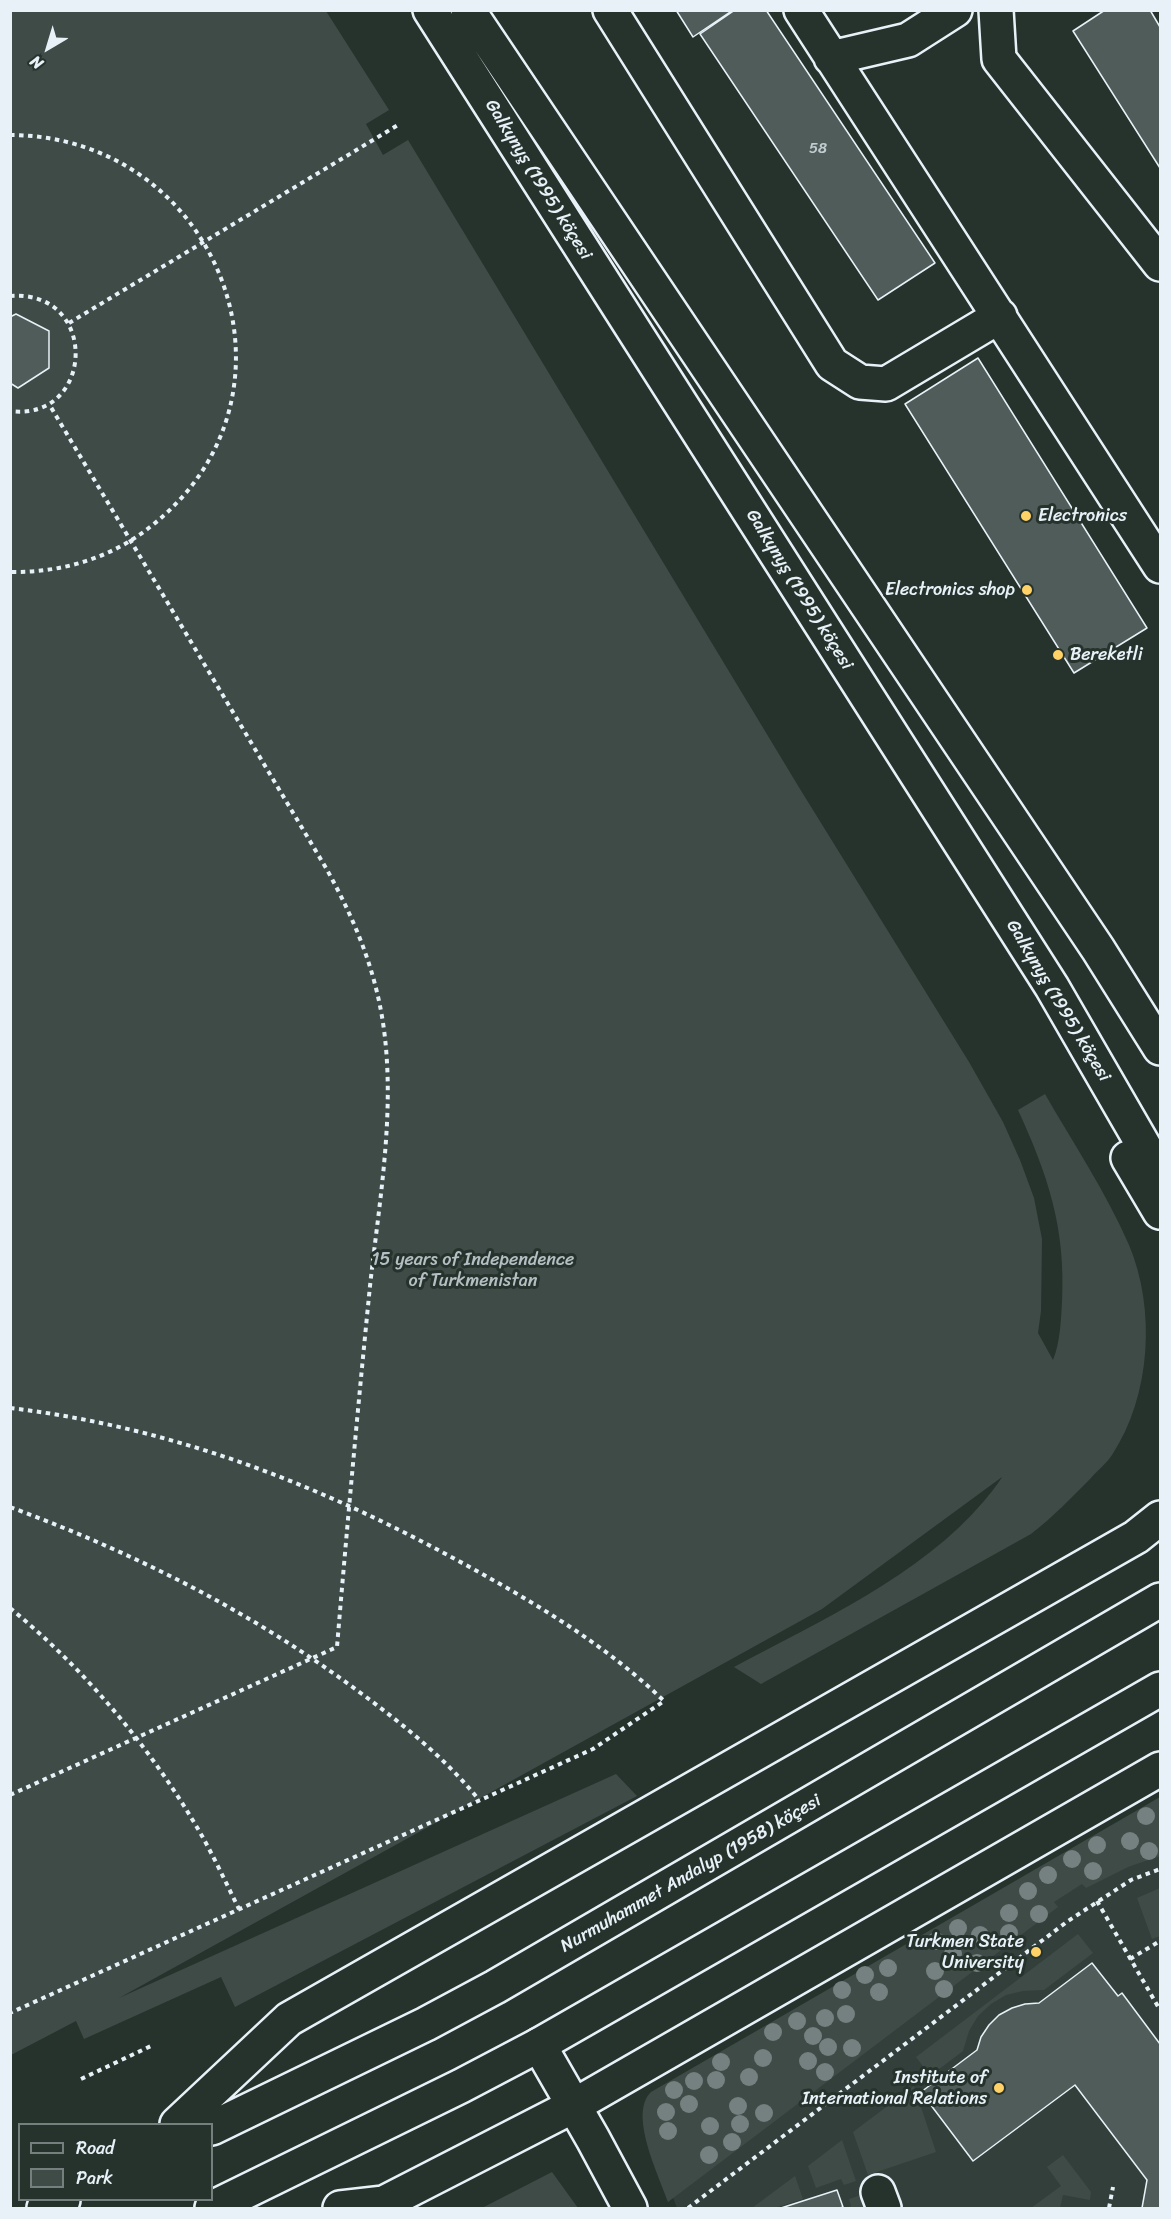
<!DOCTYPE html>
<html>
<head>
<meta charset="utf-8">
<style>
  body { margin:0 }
  #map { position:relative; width:1171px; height:2219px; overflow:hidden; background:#26332d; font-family:Sriracha,sans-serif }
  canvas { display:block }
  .frame { position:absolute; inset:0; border:12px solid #e8f1f8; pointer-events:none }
  .legend { position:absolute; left:18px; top:2123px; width:195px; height:78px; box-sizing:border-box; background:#26332d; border:2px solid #747f7e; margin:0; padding:8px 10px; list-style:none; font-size:18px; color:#e8f1f8 }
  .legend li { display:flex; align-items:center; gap:12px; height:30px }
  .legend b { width:30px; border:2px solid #747f7e }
  .north { position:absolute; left:18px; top:18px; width:60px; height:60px; -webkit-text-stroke:4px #26332d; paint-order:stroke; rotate:218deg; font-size:16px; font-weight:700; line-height:24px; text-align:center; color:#e8f1f8 }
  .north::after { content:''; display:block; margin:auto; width:21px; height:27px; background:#e8f1f8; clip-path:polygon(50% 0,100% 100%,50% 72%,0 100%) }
</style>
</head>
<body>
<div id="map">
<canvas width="1171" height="2219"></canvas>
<div class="frame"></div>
<ul class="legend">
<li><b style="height:8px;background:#26332d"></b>Road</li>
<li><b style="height:16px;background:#3e4b47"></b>Park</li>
</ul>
<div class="north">N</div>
</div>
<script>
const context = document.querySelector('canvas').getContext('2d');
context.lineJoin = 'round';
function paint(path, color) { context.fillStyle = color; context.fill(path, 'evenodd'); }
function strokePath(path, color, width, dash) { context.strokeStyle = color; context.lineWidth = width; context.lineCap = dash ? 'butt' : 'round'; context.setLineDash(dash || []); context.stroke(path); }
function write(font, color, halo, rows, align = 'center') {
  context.font = font + ' Sriracha,sans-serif'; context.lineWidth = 6; context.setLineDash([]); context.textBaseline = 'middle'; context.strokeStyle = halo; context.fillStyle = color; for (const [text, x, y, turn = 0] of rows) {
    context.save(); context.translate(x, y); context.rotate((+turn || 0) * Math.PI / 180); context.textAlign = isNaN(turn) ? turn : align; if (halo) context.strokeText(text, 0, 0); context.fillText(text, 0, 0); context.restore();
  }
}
const built = new Path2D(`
  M1160,1811V2208H677L648,2132Z`);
const green = new Path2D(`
  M11,11H326L389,110L366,124L383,155L408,140L800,789L969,1062L1003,1122L1020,1160L1034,1198L1042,1239L1041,1311L1038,1333L1053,1360C1060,1343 1061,1321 1062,1302C1066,1229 1048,1175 1018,1110L1045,1094C1073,1143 1106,1192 1129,1245C1156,1309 1151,1396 1112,1455C1106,1464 1098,1470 1091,1478C1071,1498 1053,1517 1031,1534L761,1684L734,1667C818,1622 922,1575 984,1501C990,1494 998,1484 1002,1477L822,1609L119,1998L616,1774L637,1796L235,2007L221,1977L84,2039L76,2021L11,2055Z
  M1160,1797V1856L1128,1867L1086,1888L1082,1884L1054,1902L1058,1907L668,2202C659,2175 628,2114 651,2092Z
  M1160,1888V1936L1152,1939L1137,1898Z
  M1078,1934L1093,1953L1044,1990L1023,1991L1006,1995L991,2004L978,2016L969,2031L963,2051L930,2076L916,2057Z
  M914,2086L936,2152L868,2175L853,2132Z
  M842,2140L856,2181L844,2185L841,2179L816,2188L808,2166Z
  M1063,2155L1091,2192L1090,2200L1063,2195L1060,2208H1031L1061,2186L1047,2167Z
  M552,2172L578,2208H482Z
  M795,2176L803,2199L774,2208H752Z
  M861,2195L866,2208H845L851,2206L849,2199Z`);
const building = new Path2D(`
  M676,10H733L693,37Z
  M735,10H766L935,263L878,300L700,34Z
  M1105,10H1150L1160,27V168L1073,31Z
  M16,314L49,331V368L18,388L10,383V317Z
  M978,358L1147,628L1074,673L905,404Z
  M1092,1963L1118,1996L1122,1993L1160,2044V2208H1142L1147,2180L1075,2085L973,2161L921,2092L977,2050L981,2037L989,2025L999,2015L1012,2008L1025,2004L1039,2003Z
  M837,2190L843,2207L840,2208H781Z`);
const path = new Path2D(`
  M10,135C221,136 319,396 150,527C111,558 61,573 10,572
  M10,296C100,289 95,422 10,411
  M69,323L398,125
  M10,1408C178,1428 328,1488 475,1570C542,1607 609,1648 664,1701L593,1749L10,2013
  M10,1507C139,1555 252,1612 362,1694C405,1726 446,1759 479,1800
  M10,1608C81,1666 145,1741 192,1819C210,1848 224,1879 239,1909
  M10,1795L337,1647C347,1527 358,1406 370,1286C379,1204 394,1120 385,1038C378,975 356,922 326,868L49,404
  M1097,1901L1160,2010
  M1130,1959L1160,1941
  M81,2079L151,2046
  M688,2208L1068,1921L1131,1880L1160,1869
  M1109,2208L1113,2187`);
const minor = new Path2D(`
  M610,10L832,364L860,382L886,384L1000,316
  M801,10L1160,566
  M996,10L999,59L1160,264
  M831,58L908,40L955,10
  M539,2045L593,2139L630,2208
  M878,2192L884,2208`);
const major = new Path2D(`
  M430,10L1052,987L1160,1174
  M468,10L1098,949L1160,1048
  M1128,1158L1160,1212
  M177,2124L289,2019L1136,1537L1160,1518
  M212,2128L426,2024L495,1987L1160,1600
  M44,2208L63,2200
  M212,2208L461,2086L539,2045L1160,1689
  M340,2208L384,2203L575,2105L1160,1769`);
const trees = [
  [1146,1816],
  [1130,1841],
  [1097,1845],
  [1149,1851],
  [1072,1859],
  [1093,1871],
  [1048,1875],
  [1028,1891],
  [1009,1913],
  [1039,1914],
  [958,1928],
  [1009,1933],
  [980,1935],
  [936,1941],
  [953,1954],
  [977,1963],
  [888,1968],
  [935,1971],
  [865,1975],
  [944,1989],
  [842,1990],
  [879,1992],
  [846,2014],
  [825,2018],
  [797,2021],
  [773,2032],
  [813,2036],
  [828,2047],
  [852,2048],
  [763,2058],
  [808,2061],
  [721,2062],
  [825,2072],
  [749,2077],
  [716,2080],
  [694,2081],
  [674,2090],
  [689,2104],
  [738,2106],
  [666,2112],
  [764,2113],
  [740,2124],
  [710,2126],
  [668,2131],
  [732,2142],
  [709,2155]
];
const markers = [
  [1026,516,6,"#ffd166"],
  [1027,590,6,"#ffd166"],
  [1058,655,6,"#ffd166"],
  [1036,1952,6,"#ffd166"],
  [999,2088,6,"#ffd166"]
];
const numberNames = [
  ["58",818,149]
];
const streetNames = [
  ["Galkynyş (1995) köçesi",538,180,58],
  ["Galkynyş (1995) köçesi",799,590,58],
  ["Galkynyş (1995) köçesi",1058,1001,59],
  ["Nurmuhammet Andalyp (1958) köçesi",691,1874,-30]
];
const poiNames = [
  ["Electronics",1038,516,"left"],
  ["Electronics shop",1015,590],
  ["Bereketli",1070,655,"left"],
  ["Turkmen State",1024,1942],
  ["University",1024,1963],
  ["Institute of",987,2078],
  ["International Relations",987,2099]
];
const parkNames = [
  ["15 years of Independence",473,1260],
  ["of Turkmenistan",473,1281]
];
paint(built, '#333f3a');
paint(green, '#3e4b47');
paint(building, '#505c59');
strokePath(building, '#e8f1f8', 1.5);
strokePath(minor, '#e8f1f8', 38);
strokePath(major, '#e8f1f8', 38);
strokePath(path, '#e8f1f8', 4, [4.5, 4.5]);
strokePath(minor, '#26332d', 33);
strokePath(major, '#26332d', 33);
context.fillStyle = '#758080';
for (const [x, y] of trees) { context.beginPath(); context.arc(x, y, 9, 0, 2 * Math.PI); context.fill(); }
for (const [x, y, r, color] of markers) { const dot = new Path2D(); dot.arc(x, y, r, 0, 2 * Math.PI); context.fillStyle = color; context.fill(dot); strokePath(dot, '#26332d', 2); }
write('15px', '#c2ccd0', null, numberNames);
write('18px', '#e8f1f8', '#26332d', streetNames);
write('18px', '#e8f1f8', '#26332d', poiNames, 'right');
write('18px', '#b5bfc3', '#26332d', parkNames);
</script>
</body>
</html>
